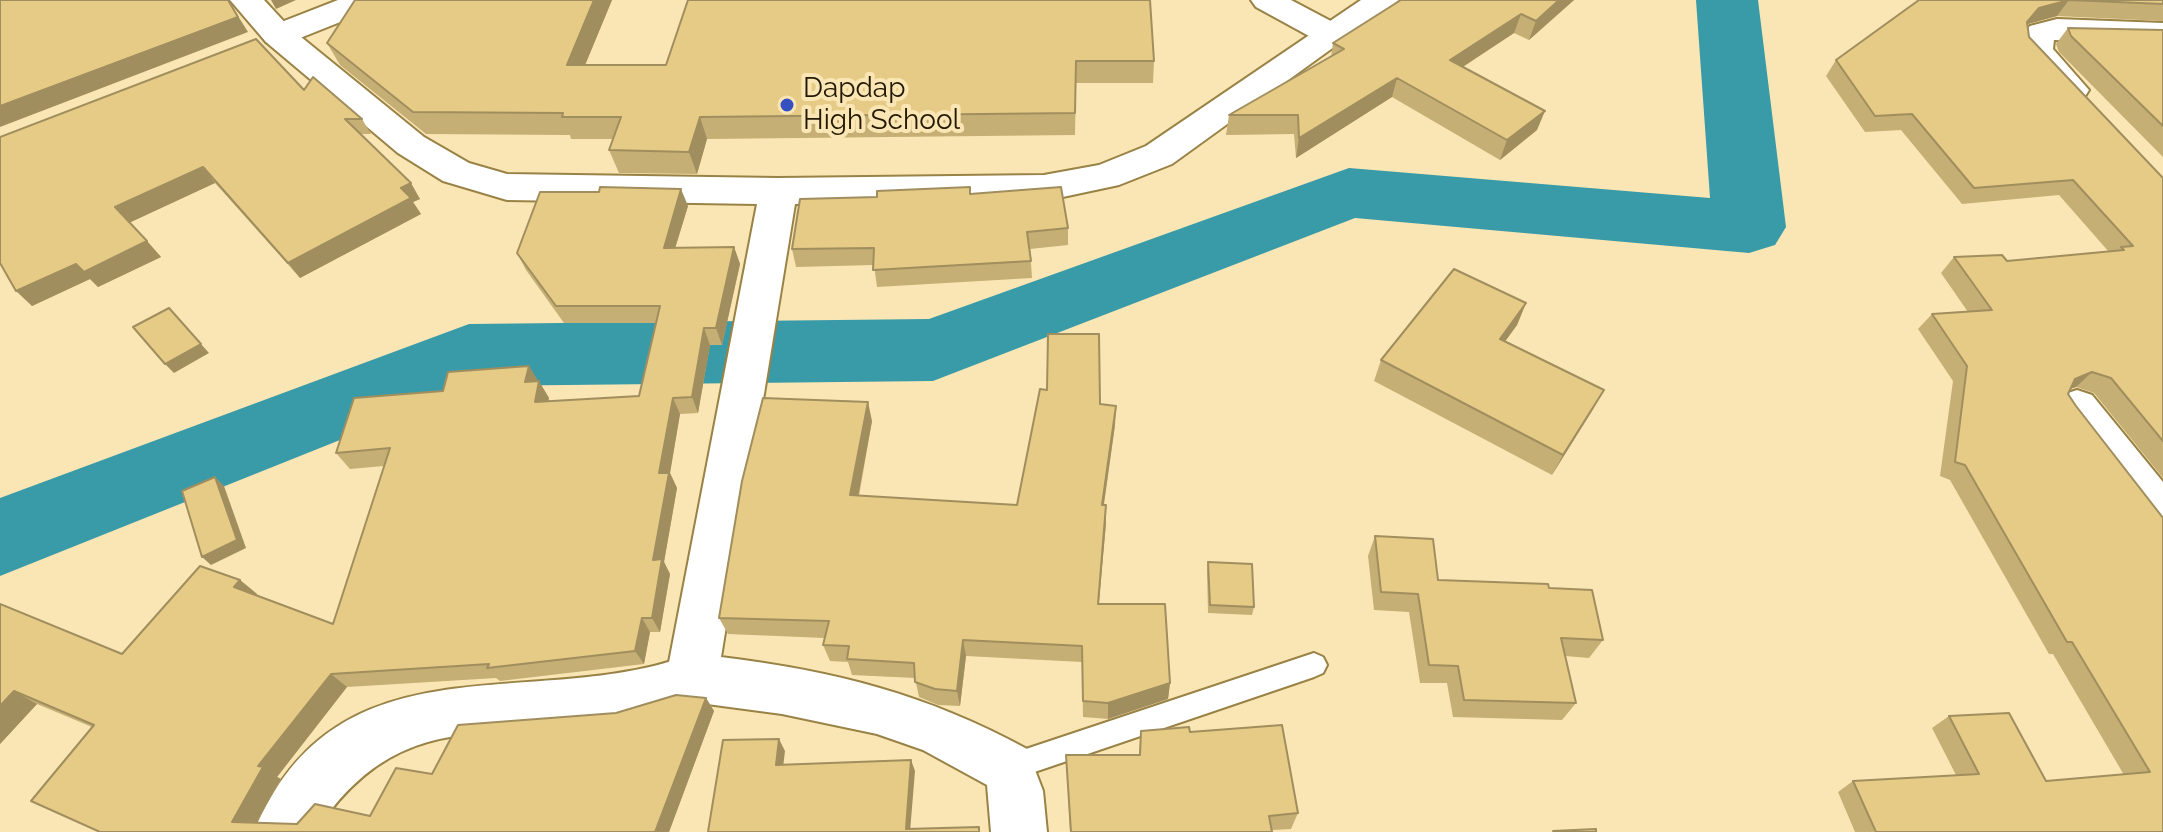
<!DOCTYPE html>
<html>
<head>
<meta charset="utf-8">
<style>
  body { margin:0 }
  canvas { display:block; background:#fae6b4 }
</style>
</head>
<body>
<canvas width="2163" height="832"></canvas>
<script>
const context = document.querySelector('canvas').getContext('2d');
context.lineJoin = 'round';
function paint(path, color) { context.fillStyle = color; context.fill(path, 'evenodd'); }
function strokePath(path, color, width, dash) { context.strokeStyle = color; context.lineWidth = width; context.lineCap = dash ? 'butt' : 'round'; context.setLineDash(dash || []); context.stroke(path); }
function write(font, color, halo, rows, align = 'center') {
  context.font = font + ' Raleway,sans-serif'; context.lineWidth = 8; context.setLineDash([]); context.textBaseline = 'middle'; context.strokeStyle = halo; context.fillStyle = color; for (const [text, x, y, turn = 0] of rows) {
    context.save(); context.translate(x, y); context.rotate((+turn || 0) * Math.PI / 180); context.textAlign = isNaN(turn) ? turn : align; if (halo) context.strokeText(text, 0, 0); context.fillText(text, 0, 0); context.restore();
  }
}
const river = new Path2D(`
  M1696,0H1758L1786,227L1775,245L1749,253L1355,218L933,381L475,386L0,576V498L469,324L929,319L1349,168L1710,198Z`);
const service = new Path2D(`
  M1314,653L1323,657L1327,665L1323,673L1314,677L1008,781L998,777L995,768L998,759L1008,755Z`);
const minor = new Path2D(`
  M338,0H383L378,7L290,42L278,45L266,42L261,35L266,28Z
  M1251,0H1291L1344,28L1349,35L1344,42L1332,45L1320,42L1256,7Z
  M2057,19L2163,23V43L2054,40L2053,49L2089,90L2084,98C2076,100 2067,103 2059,97C2043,87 2020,58 2018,40L2030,26Z
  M2077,390L2092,395L2163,482V536L2146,530L2062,419L2055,407L2062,395Z
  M692,654L710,661L718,678L710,695L702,698C677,708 652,719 626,723C495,744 402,701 315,832H254C338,630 537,714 692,654Z`);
const tertiary = new Path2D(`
  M230,0H264L290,28L424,137L469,163L507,174L778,178L1044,175L1099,165L1146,146L1361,0H1399L1172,164L1119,185L1044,201L795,204L721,657C835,671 926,694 1027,749L1043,791L1047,832H991L987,785L923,750L877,734L782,714L692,702L674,695L666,678L757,204L507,200L443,181L398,153L266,42Z`);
const wall = new Path2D(`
  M355,0H612L585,65H666L688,0L1154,61L1153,83H1076L1075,135L707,139L697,174L619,173L609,150L613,139H571L570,135L426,134L340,65L327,43Z
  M1401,0H1574L1529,40L1514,33L1463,67L1537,130L1500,160L1392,97L1296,158L1294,134L1226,135L1229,115L1331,57L1333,43Z
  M1919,0H2163V21L2057,16L2028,24L2029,37L2163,178V478L2094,393L2076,387L2070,389L2068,394L2163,832H1855L1838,792L1853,781L1956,775L1932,728L1949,716L2046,781L2124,775L2053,654H2049L1950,480L1940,476L1953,381L1918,329L1932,314L1968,312L1941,273L1954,257L2007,261L2109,252L2059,195L1962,204L1901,130L1865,132L1826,76L1836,60Z
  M2068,28L2163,30V157L2059,52L2056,44Z
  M304,90L362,119L371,134H361L420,199L413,202L421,214L300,278L215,183L130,222L161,257L98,287L90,279L32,306L0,263Z
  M971,194L1068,228V245L1030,249L1032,278L877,287L874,265L796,267L792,249L877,197Z
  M688,206L675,248L734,247L740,264L722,345H710L698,413L680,414L670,473L677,488L664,562L670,574L660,632H650L644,664L500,681L496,678L347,687L277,777L281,779L257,822L297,824L370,816L432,774L616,713L706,698L714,711L669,832H99L31,801L92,727L37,704L0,744V604L122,654L240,580L257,594L256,595L333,624L384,466L350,469L336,453L443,391L538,381L549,398L548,402L639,396L656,323H564L526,270L517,253Z
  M1526,303L1517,325L1505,341L1604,390L1552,475L1374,381L1381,360Z
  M1100,404L1115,425L1104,505L1106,523L1099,604L1170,683L1168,699L1108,719L1083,717L1082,662L966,656L960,706L938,705L919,697L915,678L852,675L848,662L830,661L823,645L825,638L728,634L719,618L872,421L859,496L1017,505Z
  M1375,536L1438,580L1549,588L1603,640L1589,658L1565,656L1576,703L1562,720L1453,717L1447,683H1420L1409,612L1374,610L1368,556Z
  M1208,562L1254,607L1252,615L1208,613L1207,571Z
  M1141,731L1190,732L1298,813L1291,829L1272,830V832H1070L1066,755H1139Z`);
const shadedWall = new Path2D(`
  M228,0L248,32L0,127V106Z
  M271,0H296L276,9Z
  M594,0H612L576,87L567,65Z
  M1559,0H1574L1529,40L1536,21Z
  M2069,0L2057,16L2028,24L2027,22L2039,8Z
  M1521,14L1514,33L1444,79L1450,60Z
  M1397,78L1392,97L1296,158L1299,138Z
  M1545,111L1537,130L1500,160L1507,140Z
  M700,117L707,139L697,174L689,152Z
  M203,167L215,183L129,223L115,207Z
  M411,183L420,199L413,202L421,214L300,278L288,263L401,188Z
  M681,189L688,206L670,265L664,248Z
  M147,241L161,257L98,287L90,279L32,306L16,291L76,264Z
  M734,247L740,264L722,345L716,328Z
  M1526,303L1517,325L1491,361L1500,339Z
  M704,328L710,345L698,413L692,397Z
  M201,344L209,353L174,373L165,364Z
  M529,366L539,382H525Z
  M2092,372L2076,387L2059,393L2075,379Z
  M539,381L549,398L544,419L535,402Z
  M1604,390L1592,411L1552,475L1563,455Z
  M673,398L680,414L670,473L677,488L664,562L670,574L660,632L652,618L653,560L659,473Z
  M868,402L872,421L855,513L850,495Z
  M1116,406L1115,425L1101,523L1102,505Z
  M215,477L224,486L246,548L211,565L202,557Z
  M1106,505V523L1097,621L1098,604Z
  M240,580L257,594L251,602L234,587Z
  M642,618L650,632L644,664L635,651Z
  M963,640L966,656L960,706L957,691Z
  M331,674L347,687L277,777L281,779L251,832L232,822L258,766Z
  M1170,683L1168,699L1108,719V703Z
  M14,691L37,704L0,744V706Z
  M706,698L714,711L669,832H655Z
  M779,739L785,751L782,776L776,765Z
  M911,760L915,771L910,832L906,829Z`);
const building = new Path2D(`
  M0,0H228L238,17L0,106Z
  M355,0H594L567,65H666L688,0H1150L1154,61H1076L1075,113L700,117L689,152L609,150L621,117H562L563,113L413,112L327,43Z
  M1401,0H1559L1536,21L1521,14L1450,60L1545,111L1507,140L1397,78L1299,138L1298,115H1229L1344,49L1333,43Z
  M1919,0H2163V4L2069,0L2039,8L2027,22L2029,37L2163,178V441L2111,378L2092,372L2075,379L2068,394L2076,406L2163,518V832H1876L1853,781L1979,774L1949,716L2009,713L2046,781L2150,772L2072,642H2067L1965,465L1955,462L1967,366L1932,314L1992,310L1954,257L2002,255L2007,261L2124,250L2121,247L2133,246L2073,180L1974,188L1912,114L1875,116L1836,60Z
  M2068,28L2163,30V126L2071,36Z
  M256,39L304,90L313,77L362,119H345L411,183L401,188L411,198L288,263L203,167L115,207L147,241L84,272L76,264L16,291L0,263V137Z
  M600,187L681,189L664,248L734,247L716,328H704L692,397L673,398L659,473H669L653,560L662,559L652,618H642L635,651L487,668L489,664L331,674L258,766L263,767L232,822L297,824L315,804L370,816L396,768L432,774L458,725L616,713L676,695L706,698L655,832H100L31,801L94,725L14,691L0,706V604L122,654L200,566L240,580L234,587L333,624L390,448L336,453L354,398L443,391L448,372L529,366L525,382L539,381L535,402L639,396L660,306H556L517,253L540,192H599Z
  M970,187V194L1061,187L1068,228L1027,232L1031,261L873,270L874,248L792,249L800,199L877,197V191Z
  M1454,269L1526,303L1500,339L1604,390L1563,455L1381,360Z
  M169,308L201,344L165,364L133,327Z
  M1048,334H1099L1100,404L1116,406L1102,505H1106L1098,604H1165L1170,683L1108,703L1083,701L1082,646L963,640L957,691L935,689L915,682L914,663L847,659L849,646L823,645L829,621L719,618L742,481L763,398L868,402L850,495L1017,505L1040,389L1047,390Z
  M215,477L237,540L202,557L182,491Z
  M1375,536L1433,539L1438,580L1548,584L1549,588L1592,590L1603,640L1561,638L1576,703L1464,700L1458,666L1429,665L1418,594L1381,592Z
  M1208,562L1252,564L1254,607L1210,605Z
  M1282,725L1298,813L1269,816L1272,832H1071L1066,755H1140L1141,731L1189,727L1190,732Z
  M779,739L776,765L911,760L906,829L979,827V832H708L723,740Z
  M1596,829V832L1553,831Z`);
const markers = [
  [787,105,8,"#3550c1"]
];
const poiNames = [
  ["Dapdap",803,89],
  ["High School",803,121]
];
paint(river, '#3a9ba8');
strokePath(service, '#998245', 4);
strokePath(minor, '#998245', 4);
strokePath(tertiary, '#998245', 4);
paint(service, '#fff');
paint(minor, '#fff');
paint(tertiary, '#fff');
paint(wall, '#c6af74');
paint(shadedWall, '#a18e5e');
paint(building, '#e6cb87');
strokePath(building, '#a18e5e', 2);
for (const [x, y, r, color] of markers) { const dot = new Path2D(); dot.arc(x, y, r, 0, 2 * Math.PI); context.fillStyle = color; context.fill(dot); strokePath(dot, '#fae6b4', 3); }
write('28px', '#231901', '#fae6b4', poiNames, 'left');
</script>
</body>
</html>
